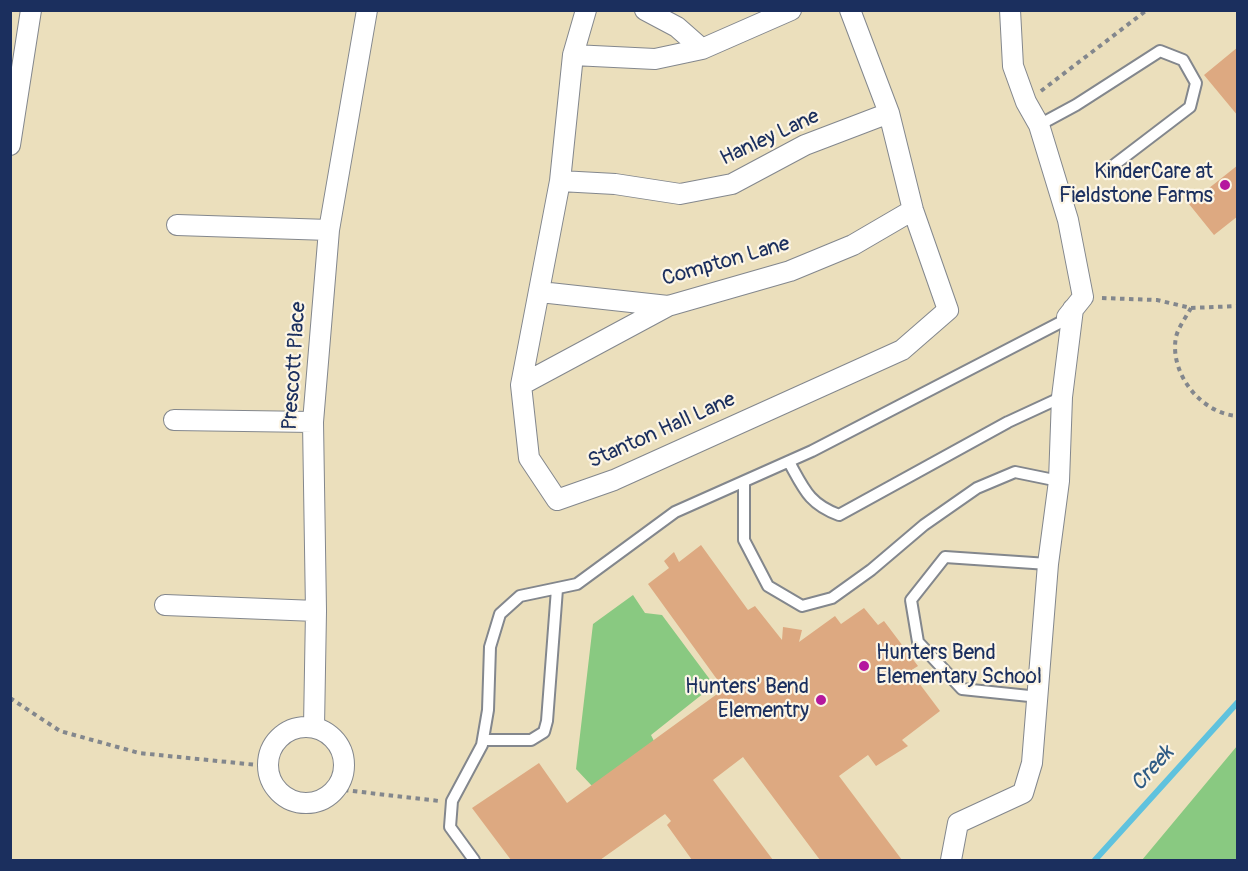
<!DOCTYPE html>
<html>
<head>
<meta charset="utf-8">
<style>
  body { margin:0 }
  #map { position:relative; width:1248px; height:871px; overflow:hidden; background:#ebdfbc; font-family:Pangolin,sans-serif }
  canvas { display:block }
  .frame { position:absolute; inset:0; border:12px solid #1b2f5e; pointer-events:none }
</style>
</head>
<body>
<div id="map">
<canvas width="1248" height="871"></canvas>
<div class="frame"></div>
</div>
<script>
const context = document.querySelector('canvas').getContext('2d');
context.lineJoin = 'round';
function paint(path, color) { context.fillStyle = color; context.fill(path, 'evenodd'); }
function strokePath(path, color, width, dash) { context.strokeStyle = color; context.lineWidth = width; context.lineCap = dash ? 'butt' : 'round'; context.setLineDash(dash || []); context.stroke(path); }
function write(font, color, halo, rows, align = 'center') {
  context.font = font + ' Pangolin,sans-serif'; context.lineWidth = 4.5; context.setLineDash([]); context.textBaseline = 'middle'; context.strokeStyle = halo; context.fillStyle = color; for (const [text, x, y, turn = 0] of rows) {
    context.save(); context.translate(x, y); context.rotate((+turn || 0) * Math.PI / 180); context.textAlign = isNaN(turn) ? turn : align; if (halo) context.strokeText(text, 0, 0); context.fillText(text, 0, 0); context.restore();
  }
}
const green = new Path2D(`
  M633,595L645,613L662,615L714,685L651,735L654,741L592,786L576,769L593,624Z
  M1237,746V860H1142Z`);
const stream = new Path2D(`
  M1095,860L1238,702`);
const building = new Path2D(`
  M1238,47V116L1204,75Z
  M1238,165V216L1214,235L1189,204Z
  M701,545L748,610L755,606L782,640L783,627L802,630L799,642L835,616L841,624L864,608L878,625L884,621L918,666L910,671L940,711L902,740L908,746L876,766L868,755L839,776L902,860H820L743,757L713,780L773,860H692L667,825L671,821L665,814L600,860H511L472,808L539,763L567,803L724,689L648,584L669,568L664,561L674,552L679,562Z`);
const path = new Path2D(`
  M1041,91L1147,10
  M1102,298L1157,300L1191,308L1238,306
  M1191,308C1186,317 1178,328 1176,337C1169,373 1201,414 1238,416
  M10,698L60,731L139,753L267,766
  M335,789L439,801`);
const service = new Path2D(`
  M1039,125L1076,105L1160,51L1183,60L1196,83L1190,107L1110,168
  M789,462C804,489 809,504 839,515L1008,422L1062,397
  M744,483V540L768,586L802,606L832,598L871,570L924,525L977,488L1015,472L1059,481
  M1039,697L962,689L918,642L911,600L945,557L1048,564
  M483,740H531L544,732L547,721L557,589
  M474,860L450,827L452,801L482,745L488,710L490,647L500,614L520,596L577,584L675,512L812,451L1065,320`);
const minor = new Path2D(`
  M586,10L573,55L560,181L521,385L529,458L557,500L614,480L902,350L948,310L913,210L889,113L850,10
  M645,10L677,27L702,49
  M1010,10L1013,66L1026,102L1039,125L1068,220L1083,297L1067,317
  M573,55L655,59L702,49L791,10
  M10,145L31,10
  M560,181L615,184L680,194L732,184L805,145L889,113
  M177,225L329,230
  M540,292L668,306L790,271L853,245L913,210
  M521,385L668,306
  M174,420L313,422
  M165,605L316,611
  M314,727L316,611L313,422L329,230L367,10
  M268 765a38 38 0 1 1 76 0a38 38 0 1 1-76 0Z
  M951,860L958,823L1023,793L1032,763L1048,564L1059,481L1062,397L1073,309`);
const markers = [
  [1225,185,6,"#b5179e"],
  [864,666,6,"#b5179e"],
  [821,700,6,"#b5179e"]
];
const streetNames = [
  ["Hanley Lane",770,138,-25],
  ["Compton Lane",726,262,-16],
  ["Prescott Place",295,366,-86],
  ["Stanton Hall Lane",662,431,-24]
];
const poiNames = [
  ["KinderCare at",1213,173],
  ["Fieldstone Farms",1213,197],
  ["Hunters Bend",876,654,"left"],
  ["Elementary School",876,678,"left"],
  ["Hunters' Bend",809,688],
  ["Elementry",809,712]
];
const waterNames = [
  ["Creek",1153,769,-48]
];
paint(green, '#89c981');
strokePath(stream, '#5fc2de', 6);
paint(building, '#dda981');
strokePath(service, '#83878d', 14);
strokePath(minor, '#83878d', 22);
strokePath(path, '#83878d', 4, [4.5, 4.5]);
strokePath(service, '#fff', 10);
strokePath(minor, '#fff', 20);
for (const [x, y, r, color] of markers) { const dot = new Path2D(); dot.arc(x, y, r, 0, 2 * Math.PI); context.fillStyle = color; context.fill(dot); strokePath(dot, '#fcf5e5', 2); }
write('21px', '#1b2f5e', '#fcf5e5', streetNames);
write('21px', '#1b2f5e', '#fcf5e5', poiNames, 'right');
write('italic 22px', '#2f5b84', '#fcf5e5', waterNames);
</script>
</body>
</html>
